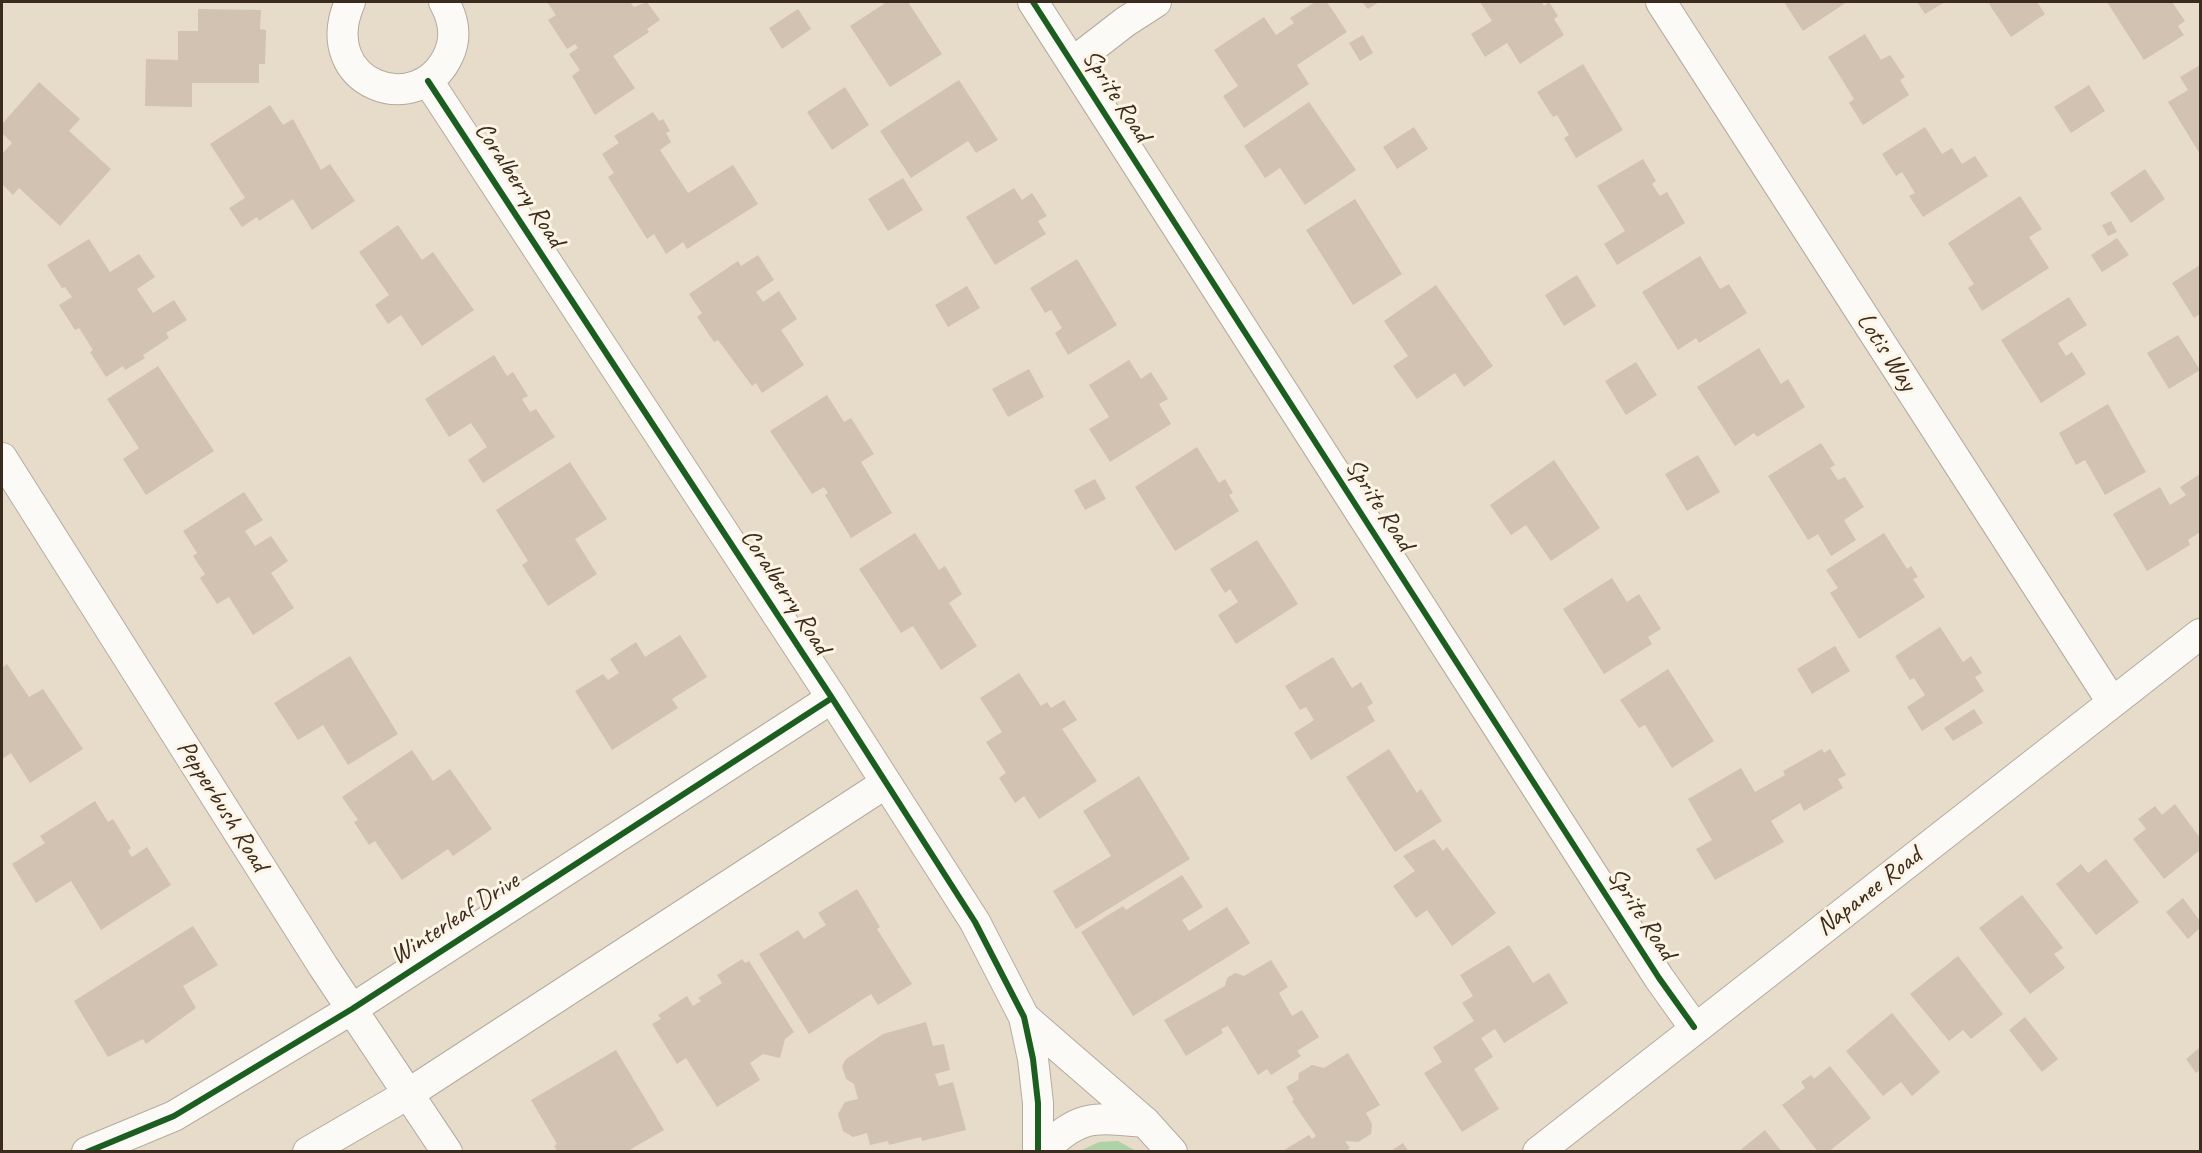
<!DOCTYPE html>
<html>
<head>
<meta charset="utf-8">
<style>
  body { margin:0 }
  #map { position:relative; width:2202px; height:1153px; overflow:hidden; background:#e7dbca; font-family:Caveat,sans-serif }
  canvas { display:block }
  .frame { position:absolute; inset:0; border:3px solid #3b2a1e; pointer-events:none }
</style>
</head>
<body>
<div id="map">
<canvas width="2202" height="1153"></canvas>
<div class="frame"></div>
</div>
<script>
const context = document.querySelector('canvas').getContext('2d');
context.lineJoin = 'round';
function paint(path, color) { context.fillStyle = color; context.fill(path, 'evenodd'); }
function strokePath(path, color, width, dash) { context.strokeStyle = color; context.lineWidth = width; context.lineCap = dash ? 'butt' : 'round'; context.setLineDash(dash || []); context.stroke(path); }
function write(font, color, halo, rows, align = 'center') {
  context.font = font + ' Caveat,sans-serif'; context.lineWidth = 6; context.setLineDash([]); context.textBaseline = 'middle'; context.strokeStyle = halo; context.fillStyle = color; for (const [text, x, y, turn = 0] of rows) {
    context.save(); context.translate(x, y); context.rotate((+turn || 0) * Math.PI / 180); context.textAlign = isNaN(turn) ? turn : align; if (halo) context.strokeText(text, 0, 0); context.fillText(text, 0, 0); context.restore();
  }
}
const green = new Path2D(`
  M1118,1141L1136,1151H1080L1099,1142Z`);
const building = new Path2D(`
  M547,2H630L634,7L647,2L660,20L647,29L649,32L613,56L635,88L595,115L572,76L580,70L569,54L578,48L575,44L567,49L548,20L556,15Z
  M887,2H908L942,54L890,87L850,26Z
  M1315,2H1327L1347,32L1297,65L1309,84L1244,128L1223,96L1238,86L1214,50L1264,17L1276,35L1294,23L1290,18Z
  M1362,2H1379L1368,9Z
  M1480,2H1542L1544,6L1549,2L1558,16L1554,19L1564,35L1520,64L1507,43L1485,57L1471,34L1492,21Z
  M1784,2H1847L1803,31Z
  M1917,2H1945L1925,14Z
  M1992,2H2037L2045,14L2011,37L1989,4Z
  M2107,2H2172L2185,21L2178,26L2184,35L2144,60Z
  M198,9L261,10L260,29L266,30L265,64H259V83H192V107L145,106L146,59L178,60V31H198Z
  M798,9L811,29L782,49L769,28Z
  M1865,34L1881,60L1890,55L1905,77L1900,80L1909,95L1863,125L1849,103L1854,99L1828,57Z
  M1363,35L1373,53L1360,61L1349,43Z
  M1583,64L1623,130L1576,158L1564,138L1569,135L1557,115L1553,117L1537,92Z
  M2200,65V154L2168,102L2188,90L2180,77Z
  M959,80L998,140L976,153L968,141L911,178L880,131Z
  M39,82L80,119L69,131L111,169L60,226L19,188L13,195L2,184V154L12,143L2,133V124Z
  M2089,85L2105,111L2071,133L2054,107Z
  M845,87L869,125L832,150L807,112Z
  M1309,102L1356,170L1305,205L1280,168L1265,178L1244,146Z
  M270,105L283,125L293,119L321,170L330,164L355,201L312,230L293,199L259,221L257,217L242,227L229,208L245,198L210,144Z
  M653,112L659,121L663,119L670,131L666,133L671,142L660,150L688,193L733,165L758,204L687,249L683,242L666,254L654,234L647,239L608,177L614,173L602,154L619,143L614,136Z
  M1414,127L1428,149L1397,169L1383,147Z
  M1925,127L1942,154L1952,148L1962,164L1975,156L1988,176L1923,217L1909,196L1915,193L1902,172L1896,176L1882,154Z
  M1643,159L1656,181L1652,184L1660,196L1667,192L1685,223L1617,265L1604,244L1625,231L1597,186Z
  M2145,169L2165,199L2131,223L2110,193Z
  M903,178L923,210L888,231L868,199Z
  M1014,188L1022,200L1032,193L1047,216L1038,221L1046,234L995,265L966,217Z
  M2020,196L2042,229L2029,237L2049,268L1982,311L1968,288L1974,284L1948,243Z
  M1355,199L1402,274L1353,305L1306,230Z
  M2111,221L2117,232L2108,236L2102,225Z
  M398,225L422,260L433,252L474,310L422,346L401,315L388,324L375,305L389,295L359,252Z
  M2117,238L2129,255L2102,272L2091,255Z
  M89,239L110,272L139,254L155,277L137,289L153,313L174,300L187,320L166,333L169,338L143,355L145,358L125,370L123,366L106,377L90,352L93,350L79,328L75,330L59,305L72,297L65,287L62,288L47,265Z
  M758,255L774,280L756,292L763,302L779,291L797,319L781,330L804,365L762,393L756,383L752,386L718,340L714,342L697,317L702,313L689,294L738,261L741,266Z
  M1700,256L1720,289L1729,284L1747,313L1699,343L1696,338L1678,350L1642,292Z
  M1077,259L1117,325L1068,355L1055,333L1062,328L1051,310L1045,313L1030,288Z
  M2200,265V314L2194,318L2172,283Z
  M1577,275L1596,306L1564,326L1545,295Z
  M1436,285L1493,366L1464,387L1455,373L1417,399L1393,366L1408,356L1384,321Z
  M967,286L980,308L948,327L935,305Z
  M2069,297L2087,325L2058,343L2066,356L2072,352L2086,374L2041,403L2001,340Z
  M2178,335L2200,370L2169,389L2147,353Z
  M1759,348L1781,384L1788,379L1805,407L1757,437L1754,433L1735,446L1697,387Z
  M494,355L507,376L513,372L528,396L522,399L530,412L536,409L555,437L483,483L468,460L487,447L471,423L449,437L425,399Z
  M1129,360L1141,379L1151,372L1168,399L1159,404L1171,424L1110,462L1089,429L1109,417L1089,385Z
  M1636,362L1657,395L1626,415L1605,381Z
  M158,366L214,451L146,495L123,459L139,448L107,399Z
  M1029,369L1044,397L1008,417L992,389Z
  M827,395L844,422L851,418L874,454L861,462L892,513L851,538L825,495L828,493L824,487L812,494L770,431Z
  M2108,404L2146,472L2105,495L2085,460L2076,465L2059,433Z
  M1821,443L1835,465L1830,468L1838,480L1845,477L1864,507L1844,520L1856,540L1831,556L1818,534L1808,540L1768,476Z
  M1197,447L1219,483L1225,479L1233,493L1229,495L1239,511L1175,551L1135,487Z
  M1698,455L1720,492L1687,511L1665,474Z
  M1554,460L1600,528L1551,561L1526,525L1511,535L1490,505Z
  M570,462L607,519L575,539L597,574L548,606L522,565L528,561L496,510Z
  M2200,474V532L2188,540L2190,545L2147,571L2113,514L2160,487L2170,505L2186,495L2180,487Z
  M1095,479L1106,499L1085,510L1074,490Z
  M244,492L263,520L245,531L255,546L271,536L288,561L271,573L294,608L253,635L229,597L217,604L200,578L205,574L193,556L197,553L183,531Z
  M915,533L939,570L945,566L962,594L949,603L977,646L941,670L913,626L901,633L859,569Z
  M1884,533L1907,569L1911,566L1918,577L1913,579L1925,597L1859,639L1830,593L1838,588L1826,570Z
  M1257,540L1298,604L1236,644L1218,615L1238,602L1230,589L1225,593L1210,569Z
  M1612,578L1627,602L1639,594L1661,629L1648,637L1652,644L1604,674L1563,609Z
  M1940,627L1963,662L1971,656L1982,673L1975,677L1984,691L1922,731L1907,707L1925,695L1914,678L1910,680L1895,656Z
  M680,635L707,677L672,699L678,708L612,750L575,691L603,674L608,680L619,673L610,659L636,642L645,657Z
  M1835,646L1850,671L1812,694L1797,669Z
  M350,656L398,734L348,765L323,725L298,740L274,703Z
  M1333,657L1352,688L1361,682L1373,703L1367,707L1375,721L1311,760L1294,733L1314,720L1306,707L1300,710L1285,686Z
  M7,664L29,697L43,689L83,749L30,783L11,753L2,759V668Z
  M1668,669L1714,741L1672,768L1645,725L1639,728L1620,700Z
  M1019,673L1041,706L1047,702L1051,708L1064,700L1077,720L1062,729L1097,781L1039,819L1024,796L1015,803L999,778L1006,773L986,742L1002,732L980,698Z
  M1974,709L1983,723L1953,741L1944,728Z
  M1389,749L1417,793L1421,789L1442,821L1395,852L1346,777Z
  M1822,749L1824,753L1830,749L1846,775L1838,779L1843,788L1804,811L1800,803L1771,821L1784,842L1715,880L1696,849L1712,840L1688,799L1741,768L1755,792L1785,775L1783,771Z
  M412,750L433,781L450,769L492,829L453,856L448,849L402,880L375,841L369,845L354,822L358,820L342,797Z
  M1139,776L1190,859L1076,929L1053,891L1111,856L1083,811Z
  M95,801L108,822L113,819L131,848L128,851L132,857L147,847L171,885L101,930L71,881L36,903L12,864L45,843L40,836Z
  M2175,804L2200,838V850L2164,879L2133,839L2146,829L2138,819L2155,806L2162,815Z
  M1434,839L1443,851L1447,847L1496,913L1452,946L1427,910L1416,918L1393,886L1415,871L1403,856Z
  M2106,859L2139,902L2096,935L2056,884L2081,864L2088,873Z
  M1182,875L1203,907L1182,920L1189,931L1227,907L1250,943L1133,1016L1081,932L1123,906L1126,910Z
  M857,889L880,927L877,929L912,984L878,1005L871,994L809,1034L759,954L798,930L804,939L826,925L818,913Z
  M2022,895L2063,948L2054,954L2065,968L2030,994L1979,928Z
  M2183,898L2200,921V928L2188,939L2166,912Z
  M193,926L218,965L183,986L196,1008L146,1044L143,1039L108,1057L74,1001Z
  M1509,945L1533,983L1549,973L1568,1003L1504,1043L1495,1029L1481,1038L1493,1057L1474,1069L1499,1109L1462,1132L1424,1073L1442,1062L1433,1047L1474,1021L1462,1003L1473,996L1460,975Z
  M1958,956L2003,1014L1971,1039L1963,1030L1949,1041L1910,994Z
  M742,959L745,963L749,961L794,1032L785,1039L780,1058L763,1054L750,1063L760,1080L717,1107L686,1058L677,1064L652,1024L661,1019L658,1015L687,996L693,1006L701,1001L698,998L722,983L717,975Z
  M1271,960L1288,987L1279,993L1292,1016L1302,1010L1319,1037L1297,1051L1301,1056L1271,1075L1267,1069L1258,1075L1228,1026L1221,1029L1223,1033L1186,1056L1164,1020L1225,986L1227,978L1235,973L1244,976Z
  M1892,1013L1940,1072L1912,1096L1901,1082L1883,1096L1846,1051Z
  M2025,1017L2058,1059L2042,1072L2009,1030Z
  M926,1022L933,1046L944,1044L950,1070L935,1074L939,1086L953,1082L966,1130L922,1141L921,1137L889,1145L888,1141L870,1145L867,1133L853,1137L843,1131L838,1114L845,1102L858,1099L854,1084L846,1079L842,1066L846,1059L883,1034Z
  M2199,1048L2200,1070L2196,1073L2186,1059Z
  M616,1050L664,1130L626,1152H558L554,1146L557,1144L531,1100Z
  M1348,1053L1380,1105L1366,1113L1372,1124L1371,1134L1358,1142L1345,1141L1350,1148L1344,1152H1281L1309,1135L1312,1139L1316,1136L1292,1101L1294,1100L1286,1087L1298,1080L1299,1073L1312,1065L1324,1068Z
  M1830,1066L1871,1118L1828,1152H1818L1782,1105L1805,1088L1801,1082L1811,1075L1814,1079Z
  M1765,1130L1782,1152H1738Z
  M1403,1143L1409,1152H1389Z`);
const street = new Path2D(`
  M350,2C314,84 419,122 449,54C457,36 453,18 444,2
  M1033,2L1659,978L1694,1027
  M1661,2L2112,702
  M1072,63L1125,22L1156,2
  M428,81L832,698L975,922L1024,1017L1033,1059L1038,1103V1152
  M2,458L323,966L447,1152
  M1024,1017L1145,1122L1172,1152
  M87,1152L174,1116L352,1009L832,698
  M308,1152L408,1094L886,783
  M1042,1152C1080,1113 1094,1118 1145,1122
  M1538,1152L2200,634`);
const cycleway = new Path2D(`
  M1033,2L1659,978L1694,1027
  M428,81L832,698L975,922L1024,1017L1033,1059L1038,1103V1152
  M87,1152L174,1116L352,1009L832,698`);
const streetNames = [
  ["Sprite Road",1116,96,57],
  ["Coralberry Road",519,185,57],
  ["Lotis Way",1886,352,57],
  ["Sprite Road",1379,505,57],
  ["Coralberry Road",785,592,57],
  ["Pepperbush Road",222,806,58],
  ["Napanee Road",1869,892,-38],
  ["Sprite Road",1641,914,57],
  ["Winterleaf Drive",455,919,-33]
];
paint(green, '#aed1a5');
paint(building, '#d2c2b1');
strokePath(street, '#b4ab9f', 32);
strokePath(street, '#fbfaf7', 30);
strokePath(cycleway, '#1b5e20', 6);
write('26px', '#3b2a1e', '#fcf5e5', streetNames);
</script>
</body>
</html>
